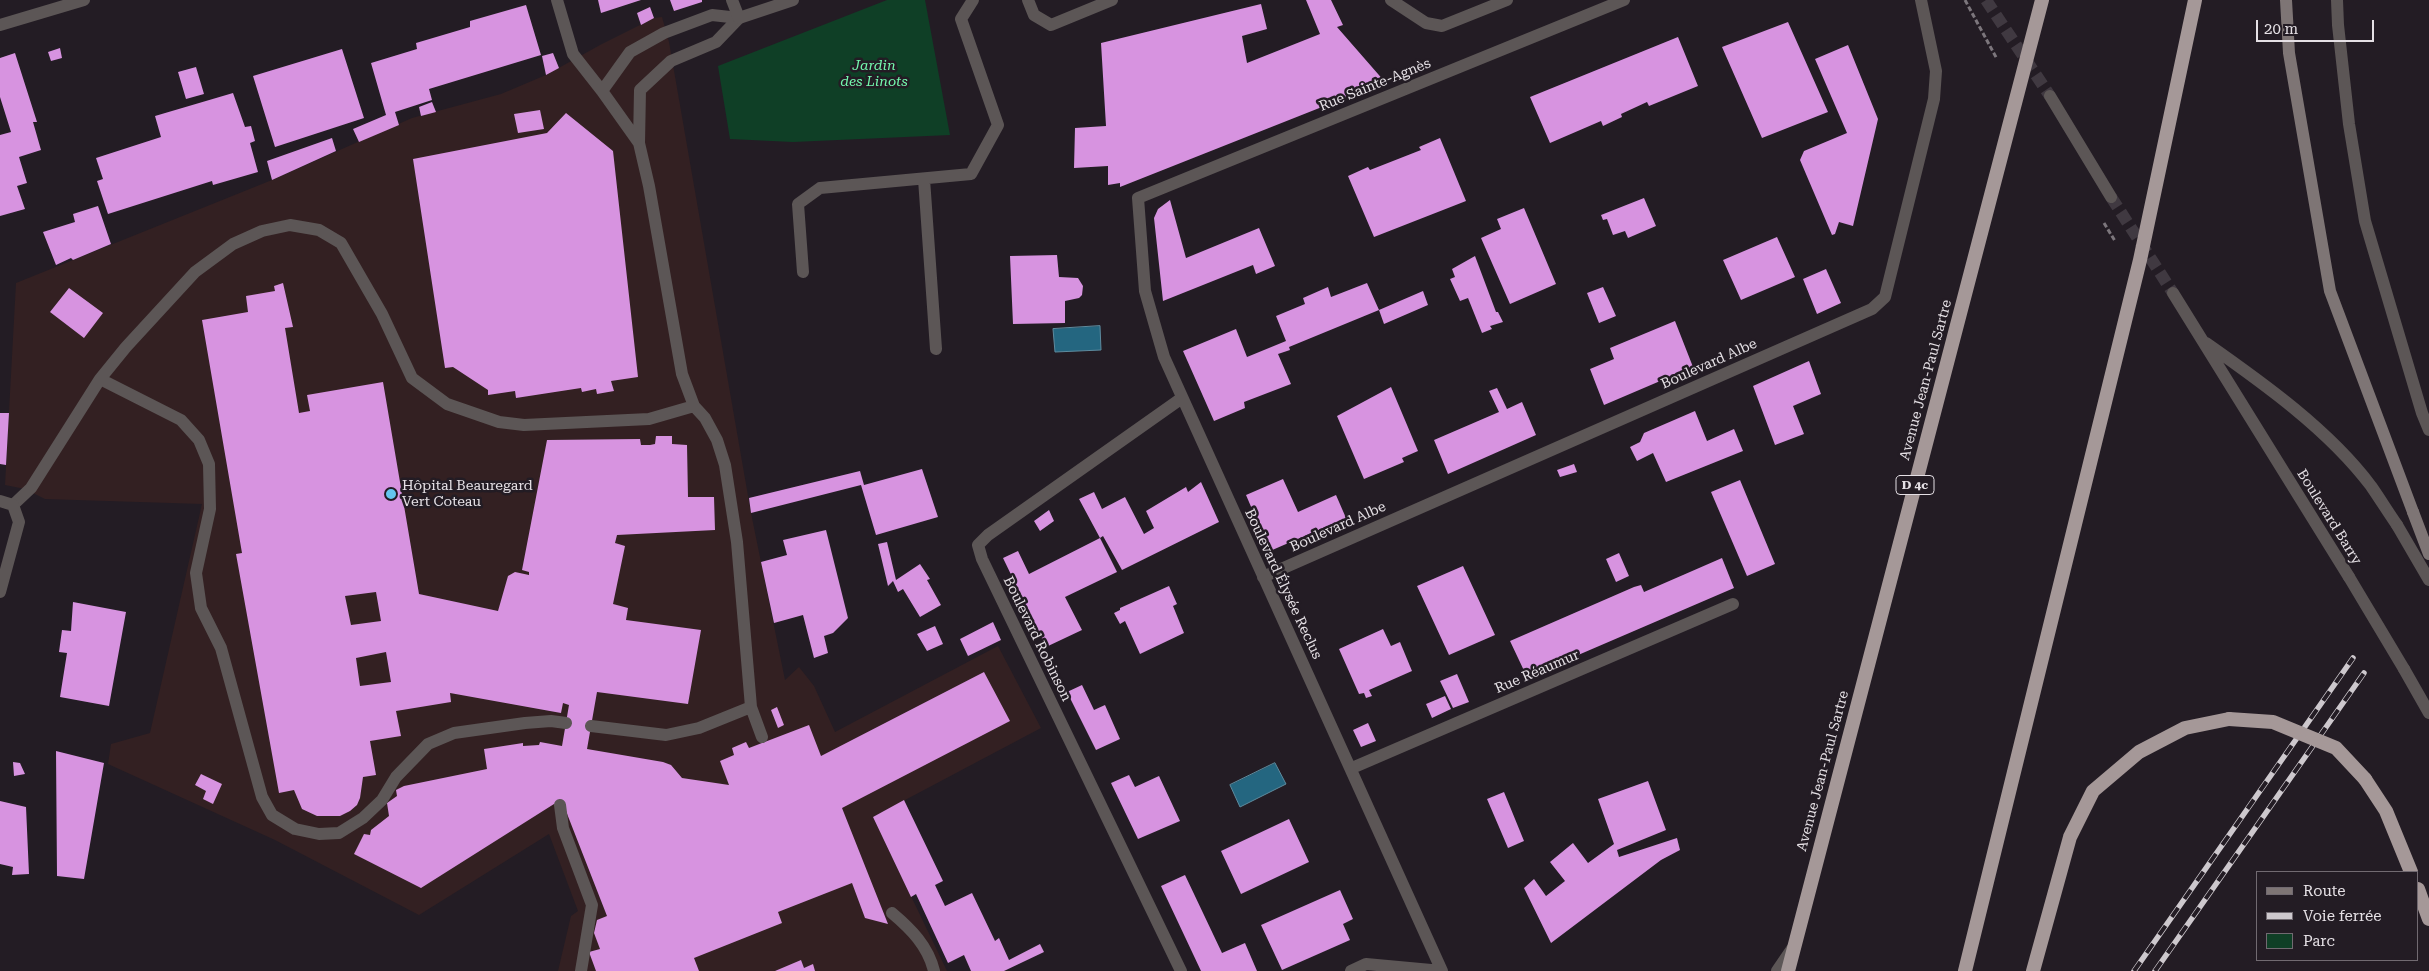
<!DOCTYPE html>
<html>
<head>
<meta charset="utf-8">
<style>
  body { margin:0 }
  #map { position:relative; width:2429px; height:971px; overflow:hidden; background:#231c24; font-family:"Roboto Serif",serif }
  canvas { display:block }
  .legend { position:absolute; left:2256px; top:871px; width:162px; height:90px; box-sizing:border-box; background:#231c24; border:1px solid #716a71; margin:0; padding:6px 9px; list-style:none; font-size:15px; color:#e5e0e5 }
  .legend li { display:flex; align-items:center; gap:10px; height:25px }
  .legend b { width:25px; border:1px solid #716a71 }
  .scale { position:absolute; left:2256px; top:20px; width:118px; height:22px; box-sizing:border-box; border:2px solid #e5e0e5; border-top:0; padding-left:6px; font-size:15px; line-height:18px; white-space:nowrap; color:#e5e0e5; -webkit-text-stroke:4px #231c24; paint-order:stroke }
</style>
</head>
<body>
<div id="map">
<canvas width="2429" height="971"></canvas>
<ul class="legend">
<li><b style="height:6px;background:#7e7575"></b>Route</li>
<li><b style="height:6px;background:#cdc8cd"></b>Voie ferrée</li>
<li><b style="height:14px;background:#0f3f26"></b>Parc</li>
</ul>
<div class="scale">20 m</div>
</div>
<script>
const context = document.querySelector('canvas').getContext('2d');
context.lineJoin = 'round';
function paint(path, color) { context.fillStyle = color; context.fill(path, 'evenodd'); }
function strokePath(path, color, width, dash) { context.strokeStyle = color; context.lineWidth = width; context.lineCap = dash ? 'butt' : 'round'; context.setLineDash(dash || []); context.stroke(path); }
function write(font, color, halo, rows, align = 'center') {
  context.font = font + ' "Roboto Serif",serif'; context.lineWidth = 5; context.setLineDash([]); context.textBaseline = 'middle'; context.strokeStyle = halo; context.fillStyle = color; for (const [text, x, y, turn = 0] of rows) {
    context.save(); context.translate(x, y); context.rotate((+turn || 0) * Math.PI / 180); context.textAlign = isNaN(turn) ? turn : align; if (halo) context.strokeText(text, 0, 0); context.fillText(text, 0, 0); context.restore();
  }
}
const medical = new Path2D(`
  M662,17L669,42L751,513L785,680L799,667L814,686L835,732L998,646L1041,728L873,817L947,971H558L571,916L578,911L549,834L419,915L275,840L108,764L111,744L150,733L202,504L45,499L25,489L5,485L16,283L272,180L412,118L501,94L546,75L600,45L654,18Z`);
const green = new Path2D(`
  M887,0H925L950,135L793,142L730,139L718,66Z`);
const water = new Path2D(`
  M1100,326L1101,350L1055,352L1053,329Z
  M1275,763L1286,784L1240,807L1230,785Z`);
const building = new Path2D(`
  M598,0H641L601,13Z
  M670,0H702V2L674,11Z
  M1306,0H1331L1343,25L1337,27L1385,82L1120,187V183L1108,185V166L1074,168L1075,128L1106,126L1101,43L1261,4L1267,29L1242,36L1247,63L1320,34Z
  M526,5L541,55L429,89L432,100L395,112L399,125L359,142L353,129L386,115L371,63L417,49L416,43L470,27V21Z
  M650,7L654,18L641,25L637,13Z
  M1788,22L1828,112L1762,138L1722,47Z
  M1678,37L1698,86L1649,106L1647,102L1621,114L1622,117L1603,126L1601,121L1550,143L1530,97Z
  M1848,45L1878,119L1853,226L1839,222L1835,234L1832,235L1800,160L1804,151L1847,133L1815,59Z
  M60,48L62,58L51,61L48,52Z
  M342,49L364,118L275,147L253,76Z
  M15,53L37,122H33L41,150L19,157L27,183L17,186L25,209L0,216V135L11,132L0,97V58Z
  M553,53L559,68L546,75L542,56Z
  M196,67L204,94L186,99L178,72Z
  M233,93L245,127L251,126L255,141L250,143L258,172L213,185L212,181L108,214L97,181L103,179L96,158L161,137L155,116Z
  M432,102L436,112L421,116L419,107Z
  M540,110L544,129L518,133L514,114Z
  M566,113L613,151L638,377L611,381L614,391L597,394L596,389L582,392L581,388L516,398L515,391L488,395V390L453,367L445,368L413,159L547,133Z
  M332,138L336,151L272,180L267,161Z
  M1440,138L1466,201L1374,237L1348,176L1368,167L1370,170L1421,150L1419,147Z
  M1644,198L1656,226L1628,238L1625,231L1613,235L1607,219L1603,220L1601,215Z
  M1170,200L1186,258L1259,228L1275,266L1256,274L1253,265L1163,301L1154,218L1158,209Z
  M98,206L111,244L73,260L71,258L56,265L43,232L75,222L73,214Z
  M1524,208L1556,284L1510,304L1481,238L1501,229L1497,219Z
  M1777,237L1795,277L1741,300L1723,260Z
  M1057,255L1059,277L1078,278L1083,286L1082,295L1079,298L1065,301V323L1013,324L1010,256Z
  M1475,256L1496,312H1498L1503,322L1490,326L1492,329L1482,333L1468,298L1460,301L1450,279L1455,277L1452,269Z
  M1826,269L1841,303L1817,314L1803,279Z
  M283,283L293,327L285,328L299,413L310,411L307,395L383,382L419,594L498,611L508,576L515,572L529,575V572L522,570L547,440L640,439L641,445H650L655,444L656,436H672V444L687,445L688,497H714L715,530L617,535L615,543L625,546L613,604L628,608L626,620L701,630L688,704L597,692L587,749L663,762L671,765L682,778L729,785L720,761L734,755L732,748L746,742L749,748L809,725L821,756L984,672L1010,721L842,808L888,924L865,918L852,883L778,912L782,923L694,958L699,971H596L589,952L600,949L594,933L597,920L607,916L564,806L554,804L421,888L354,854L364,834L370,835L371,830L389,816L387,803L397,796L396,790L404,786L487,769L484,749L523,743V746L539,745L540,742L562,746L569,705L563,703L561,713L450,693L451,702L396,711L401,736L370,741L376,775L363,777L360,798L357,805L350,811L340,816H317L302,809L294,790L279,793L236,554L242,553L202,320L248,312L246,296L275,291L274,286ZM376,592L381,621L351,625L345,596ZM386,652L391,682L360,686L356,658Z
  M1367,283L1379,310L1289,347L1290,350L1278,354L1291,384L1244,402L1245,408L1214,421L1183,351L1236,329L1247,357L1286,341L1276,316L1305,304L1303,298L1328,287L1331,297Z
  M1603,287L1616,316L1599,323L1587,293Z
  M69,288L103,313L84,338L50,312Z
  M1423,291L1428,305L1384,324L1379,310Z
  M1675,321L1693,367L1604,405L1590,369L1614,359L1610,348Z
  M1809,361L1821,394L1793,406L1804,434L1775,445L1753,386Z
  M1391,387L1418,451L1402,458L1404,462L1364,479L1337,416Z
  M1497,388L1507,409L1522,402L1536,435L1448,474L1434,440L1499,412L1489,391Z
  M1695,411L1707,441L1734,429L1743,451L1666,482L1653,453L1637,461L1630,447L1640,442L1644,433Z
  M0,413H9L6,465L0,464Z
  M1574,464L1577,472L1560,477L1557,470Z
  M922,469L938,517L876,535L861,485L751,513L749,498L860,471L864,485Z
  M1283,479L1298,512L1336,495L1346,518L1270,551L1246,495Z
  M1740,480L1775,564L1747,576L1711,492Z
  M1201,482L1219,522L1122,570L1103,536L1100,538L1079,499L1094,492L1102,509L1125,497L1144,534L1154,528L1146,511L1186,487L1188,492Z
  M1049,510L1054,521L1040,531L1034,521Z
  M826,530L848,618L833,633L824,636L828,653L814,658L803,615L774,623L761,562L787,555L783,540Z
  M1100,538L1117,572L1065,597L1082,630L1046,647L1003,558L1018,551L1029,574Z
  M887,542L896,580L920,564L930,579L927,580L941,605L920,617L903,589L898,592L893,581L888,586L878,544Z
  M1619,553L1629,576L1616,582L1606,559Z
  M1722,558L1734,588L1527,677L1510,641L1634,587L1641,585L1644,592Z
  M1463,566L1495,635L1449,655L1417,586Z
  M1169,586L1177,604L1173,606L1184,633L1140,654L1125,621L1120,624L1114,613L1120,610V608Z
  M73,602L126,612L109,706L60,697L67,653L59,652L62,630L71,631Z
  M993,622L1001,640L968,656L960,639Z
  M935,626L943,644L927,651L917,634Z
  M1383,629L1391,646L1400,642L1412,671L1369,690L1372,696L1366,698L1364,693L1359,694L1339,649Z
  M1457,674L1469,702L1453,708L1440,681Z
  M1082,685L1094,710L1105,705L1120,739L1096,750L1067,692Z
  M1445,696L1451,709L1432,718L1426,704Z
  M777,707L784,725L778,728L771,710Z
  M1368,723L1376,741L1361,747L1353,730Z
  M56,751L104,763L84,879L57,876Z
  M13,762L20,763L25,774L14,776Z
  M201,774L222,784L213,804L203,799L206,791L195,785Z
  M1129,775L1135,787L1159,776L1180,821L1138,839L1111,783Z
  M1648,781L1666,830L1617,850L1619,857L1677,838L1680,850L1661,860L1551,943L1524,888L1534,879L1546,896L1565,881L1550,862L1573,843L1588,863L1614,844L1598,799Z
  M1504,792L1524,841L1508,848L1487,799Z
  M904,800L943,881L935,885L945,906L972,893L995,941L999,938L1009,960L1040,944L1044,952L1004,971H971L964,955L948,963L916,894L911,897L873,817Z
  M0,801L26,807L29,874L12,875L13,867L0,864Z
  M1289,819L1309,862L1241,894L1221,851Z
  M1185,875L1222,953L1245,943L1257,971H1201L1161,886Z
  M1340,890L1353,919L1343,924L1350,940L1282,970L1261,925Z
  M801,960L804,968L813,964L815,971H775Z`);
const minorTunnel = new Path2D(`
  M1986,0L2050,96
  M2111,197L2173,293`);
const path = new Path2D(`
  M1965,0L1997,59
  M2104,223L2115,241`);
const service = new Path2D(`
  M557,0L573,54L602,91
  M1028,0L1034,15L1051,25L1112,0
  M1391,0L1426,23L1442,26L1507,0
  M2337,0L2338,25L2349,124L2365,221L2422,413L2429,430
  M739,18L716,42L671,61L640,90L639,143L649,186L682,374L694,406L705,418L717,440L725,465L737,542L751,707L762,737
  M639,143L602,91L630,52L664,33L712,15L739,18
  M924,179L936,349
  M803,272L798,204L820,188L971,174L998,125L961,19L973,0
  M100,379L181,420L199,440L209,464L210,509L196,573L201,608L221,648L262,797L272,815L295,829L319,834L339,833L363,818L382,800L396,777L428,744L454,733L525,723L551,721L566,723
  M13,505L31,488L100,379L126,347L195,272L233,244L262,231L290,225L319,230L341,243L382,314L412,378L447,404L499,422L524,425L649,419L694,406
  M591,726L666,735L699,728L751,707
  M560,805L563,828L592,905L581,971
  M892,913C911,929 928,946 934,971
  M1777,971L1792,949`);
const minor = new Path2D(`
  M732,0L739,18L793,0
  M0,25L84,0
  M2050,96L2111,197
  M2173,293L2349,577
  M2206,343C2263,383 2329,430 2371,486C2380,499 2388,512 2397,525
  M0,501L13,505L19,522L0,592
  M1263,577L1872,309L1885,297L1934,99L1936,71L1921,0
  M2404,669L2429,713
  M1352,768L1733,604
  M1181,971L982,559L978,545L988,535L1182,398
  M1351,971L1366,964L1442,971L1164,357L1145,291L1138,198L1624,0`);
const secondary = new Path2D(`
  M2286,0L2289,53L2330,291L2413,512`);
const trunk = new Path2D(`
  M2365,779L2386,811L2411,872
  M2418,889L2429,919
  M1788,971L2042,0
  M1965,971L2140,260L2195,0
  M2033,971L2070,837L2093,791L2139,752L2185,728L2229,719`);
const rail = new Path2D(`
  M2134,971L2353,658
  M2155,971L2364,673`);
const minorBridge = new Path2D(`
  M2397,525L2429,580
  M2349,577L2404,669`);
const secondaryBridge = new Path2D(`
  M2413,512L2429,554`);
const trunkBridge = new Path2D(`
  M2229,719L2273,722L2336,748L2365,779`);
const markers = [
  [391,494,6,"#64c5ee"]
];
const shields = [
  [1915,485,38]
];
const shieldNames = [
  ["D 4c",1915,485]
];
const parkNames = [
  ["Jardin",874,66],
  ["des Linots",874,82]
];
const streetNames = [
  ["Rue Sainte-Agnès",1375,85,-22],
  ["Boulevard Albe",1709,364,-24],
  ["Avenue Jean-Paul Sartre",1926,380,-75],
  ["Boulevard Barry",2329,517,58],
  ["Boulevard Albe",1338,527,-24],
  ["Boulevard Élysée Reclus",1283,584,65],
  ["Boulevard Robinson",1037,639,64],
  ["Rue Réaumur",1537,672,-23],
  ["Avenue Jean-Paul Sartre",1823,771,-75]
];
const poiNames = [
  ["Hôpital Beauregard",402,486],
  ["Vert Coteau",402,502]
];
paint(medical, '#332022');
paint(green, '#0f3f26');
paint(water, '#246680');
strokePath(water, '#5e8b9e', 1);
paint(building, '#d793e0');
strokePath(minorTunnel, '#403941', 12, [12, 6]);
strokePath(path, '#7c767c', 3, [5, 2.5]);
strokePath(service, '#5c5656', 12);
strokePath(minor, '#5c5656', 12);
strokePath(secondary, '#7e7575', 12);
strokePath(trunk, '#a59898', 14);
strokePath(rail, '#cdc8cd', 5.5);
strokePath(rail, '#231c24', 4, [11]);
strokePath(minorBridge, '#5c5656', 12);
strokePath(secondaryBridge, '#7e7575', 12);
strokePath(trunkBridge, '#a59898', 14);
for (const [x, y, r, color] of markers) { const dot = new Path2D(); dot.arc(x, y, r, 0, 2 * Math.PI); context.fillStyle = color; context.fill(dot); strokePath(dot, '#231c24', 2); }
for (const [x, y, w] of shields) { const box = new Path2D(); box.roundRect(x - w / 2, y - 9.5, w, 19, 4); context.fillStyle = '#231c24'; context.fill(box); strokePath(box, '#e5e0e5', 1); }
write('bold 12px', '#e5e0e5', null, shieldNames);
write('italic 14px', '#74f9ae', '#231c24', parkNames);
write('14px', '#e5e0e5', '#231c24', streetNames);
write('14px', '#e5e0e5', '#231c24', poiNames, 'left');
</script>
</body>
</html>
